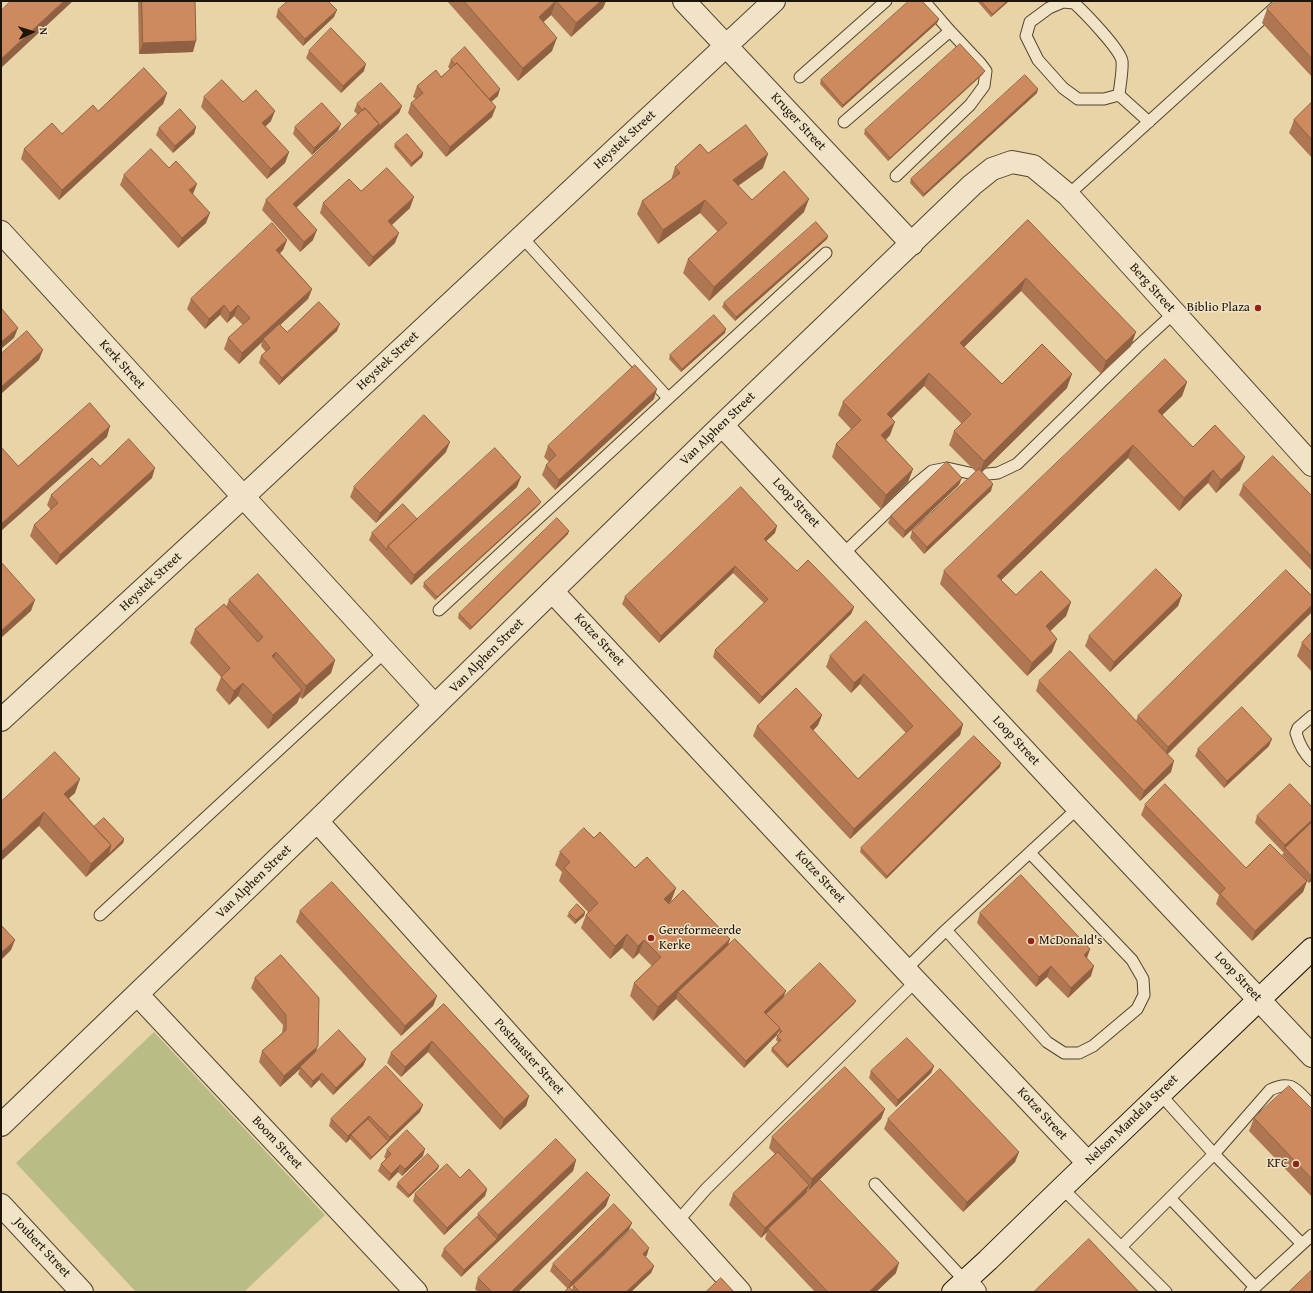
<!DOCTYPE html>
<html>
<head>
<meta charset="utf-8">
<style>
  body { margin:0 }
  #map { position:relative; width:1313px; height:1293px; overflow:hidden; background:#e9d4a8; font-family:"Gentium Book Plus",serif }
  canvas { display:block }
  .frame { position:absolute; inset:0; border:2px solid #1e1408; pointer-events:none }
  .north { position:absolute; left:12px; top:12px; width:40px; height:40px; -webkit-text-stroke:3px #f1e3c6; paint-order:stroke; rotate:86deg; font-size:11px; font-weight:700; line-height:16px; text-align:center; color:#1e1408 }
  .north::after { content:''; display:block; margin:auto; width:14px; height:18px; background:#1e1408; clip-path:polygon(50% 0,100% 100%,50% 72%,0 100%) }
</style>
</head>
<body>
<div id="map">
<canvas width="1313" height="1293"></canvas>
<div class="frame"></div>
<div class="north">N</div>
</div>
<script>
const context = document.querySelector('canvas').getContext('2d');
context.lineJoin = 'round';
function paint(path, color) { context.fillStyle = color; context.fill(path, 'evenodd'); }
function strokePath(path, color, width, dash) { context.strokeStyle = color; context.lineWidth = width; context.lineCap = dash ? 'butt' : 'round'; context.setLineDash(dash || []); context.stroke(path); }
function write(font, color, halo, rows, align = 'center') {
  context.font = font + ' "Gentium Book Plus",serif'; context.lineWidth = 3; context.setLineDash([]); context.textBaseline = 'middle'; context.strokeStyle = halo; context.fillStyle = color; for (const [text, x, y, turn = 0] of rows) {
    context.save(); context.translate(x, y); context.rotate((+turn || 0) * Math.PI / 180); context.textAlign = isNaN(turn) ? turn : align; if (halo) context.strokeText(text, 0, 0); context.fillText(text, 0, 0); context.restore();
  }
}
const green = new Path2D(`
  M154,1032L325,1215L244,1292H136L16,1163Z`);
const lane = new Path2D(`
  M1063,2L1074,3C1084,12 1120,49 1122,61C1123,70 1120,85 1119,95L1104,99H1078L1063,88L1038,60L1026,36L1030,22L1049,8Z
  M800,77L886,1
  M1119,95L1149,122
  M844,122L950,31
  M896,176L970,105L984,86L986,71L980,63L950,31L924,1
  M1068,195L1282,1
  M521,236L668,398
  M843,554L916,484L932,471L947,468L978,475L998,473L1017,464L1137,347L1174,313
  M439,610L826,253
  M1312,716L1298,728L1296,733C1299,744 1304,753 1312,761
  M1030,853L1132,960L1143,979L1144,995L1137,1009L1093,1046L1079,1053H1064L1047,1042L946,930L1078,808
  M100,915L385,652
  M906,969L946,930
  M1160,1094L1214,1154L1302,1244
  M875,1184L965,1281
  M1062,1188L1166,1292
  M1170,1198L1255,1287
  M677,1222L706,1189L916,981
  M1121,1247L1214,1154L1270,1090C1292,1079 1297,1090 1312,1106
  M1250,1292L1312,1235`);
const street = new Path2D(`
  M684,1L912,244
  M1,232L435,706
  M722,425L1078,808L1312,1056
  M552,591L916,981L1088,1163
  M1,720L243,497L774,1
  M317,821L740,1292
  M137,994L416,1292
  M1,1125L317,821L722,425L972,185L992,169L1012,162L1033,166L1068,195L1312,465
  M1,1205L82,1292
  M965,1281L975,1292`);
const secondary = new Path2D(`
  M953,1292L988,1260L1062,1188L1312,949`);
const wall = new Path2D(`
  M138,1H195L193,52L139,54Z
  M447,1H606L603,8L571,37L551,15L543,22L552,51L518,81Z
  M978,1H1009L991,17L978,2Z
  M1312,1V77L1262,23L1267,9Z
  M278,10L334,17L303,46L276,17Z
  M939,19L937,23L842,108L820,84L821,80Z
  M309,51L364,71L341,93L306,58Z
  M451,60L498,96L491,102L492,117L446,157L408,113L411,103L416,99L413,97L417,86L441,77L450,69L448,67Z
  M983,74L888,161L864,134L865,130Z
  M167,93L163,104L59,200L21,159L24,149L62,134L98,111Z
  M1037,93L923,197L910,183L911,179Z
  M204,97L243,102L271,121L265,127L289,152L285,163L267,179L201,107Z
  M1312,102V158L1289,133L1294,120Z
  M357,104L402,106L399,113L296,208L313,240L300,252L262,210L266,200L358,115L354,111Z
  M196,127L194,134L173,153L156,135L159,128Z
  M295,127L338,131L312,155L293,134Z
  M395,144L423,153L422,157L411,167L394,147Z
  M708,153L763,168L738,186L752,200L804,212L709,301L683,273L688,259L718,232L700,213L658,244L637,214L642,201L671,180L675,167Z
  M124,175L193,194L206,223L178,248L120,185Z
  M361,191L410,208L392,225L395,243L369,267L320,213L323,203Z
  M1028,220L1131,346L1101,374L1021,291L964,347L1002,384L1067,388L982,472L991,491L924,554L910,538L912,531L976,472L949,445L954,431L962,424L924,386L892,418L890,435L886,440L913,469L908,482L881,509L832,457L836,444L851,429L838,415L843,402Z
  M828,236L827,239L735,321L722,307L724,303Z
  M287,240L283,250L280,253L312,289L308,299L280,325L287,332L337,331L279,385L259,363L261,356L266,352L261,346L262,342L239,364L224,349L228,338L243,325L234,316L227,323L220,315L205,329L187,309L191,299Z
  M725,333L681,372L669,359L670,355Z
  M1187,382L1182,396L1162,415L1193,447L1240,470L1216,493L1208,483L1179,511L1128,458L1001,580L1016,595L1071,602L1066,616L1050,631L1052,652L1027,676L940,584L944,571Z
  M654,399L555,490L542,475L546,465L549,462L544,457L548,446Z
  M446,452L376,523L350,497L354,487Z
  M100,466L152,478L56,565L30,536L34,525L51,510L47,505L51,495Z
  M959,485L903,538L888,523L891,516Z
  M1243,485L1312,496V571L1239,495Z
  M517,487L411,585L369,540L372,533L417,519Z
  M539,505L435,600L423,587L424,583Z
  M775,533L766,541L797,571L854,607L851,614L759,704L713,657L715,650L764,603L733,573L659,643L622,604L625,597Z
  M568,534L470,630L458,618L459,614Z
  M1182,595L1178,606L1110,672L1085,646L1089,636Z
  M1312,596V612L1168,754L1171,772L1140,801L1036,691L1039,681L1136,721L1138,716Z
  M229,600L335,660L331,673L302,699L300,697L297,703L268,729L238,696L229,705L216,690L221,677L190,643L195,629L226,607Z
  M1312,632V672L1297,656L1302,643Z
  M830,656L963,724L960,735L850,839L753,736L757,726L822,715L818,725L813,731L858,779L906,733L860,684L851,693L826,667Z
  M1269,746L1224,788L1195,756L1198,749Z
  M1000,767L886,879L860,852L861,848Z
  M75,793L69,798L94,827L124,839L123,843L86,877L39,826L1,802Z
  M1145,805L1246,868L1307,881L1303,892L1252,941L1216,904L1219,895L1141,815Z
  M1312,807V880L1309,883L1282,855L1284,852H1283L1255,823L1257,816Z
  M594,838L635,868L676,888L671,901L669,903L730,939L728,945L783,998L854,1004L787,1068L771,1051L772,1048L778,1042L776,1040L777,1036L780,1034L778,1032L777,1035L744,1068L676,999L653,1021L630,996L634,983L652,966L639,953L633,959L622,948L610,959L581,928L586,915L588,912L559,881L562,872L555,865L560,852Z
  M300,911L437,996L433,1006L401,1036L296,922Z
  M585,912L584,916L575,924L567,916L569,913Z
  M980,913L1090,949L1087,958L1091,976L1068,998L1047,977L1036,987L977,923Z
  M281,955L315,1053L366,1059L363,1066L333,1095L319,1080L311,1088L298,1074L300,1069L280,1087L259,1062L262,1051L282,1033L283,1025L251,988L255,978Z
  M444,1004L529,1096L526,1106L500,1130L428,1052L401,1077L387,1063L391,1053Z
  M934,1066L931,1073L896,1107L869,1078L871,1071Z
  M885,1109L881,1119L809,1190L808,1189L806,1193L896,1273L876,1292H815L765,1239L767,1232L761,1238L729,1205L733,1194L775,1154L769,1148L772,1137Z
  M1312,1109V1197L1249,1131L1254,1118Z
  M420,1112L370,1160L350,1139L346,1143L329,1126L331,1119Z
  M888,1119L1019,1152L1015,1162L963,1212L884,1129Z
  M387,1150L423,1156L402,1176L398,1172L389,1181L378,1171L381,1164L386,1159L384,1157Z
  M576,1160L573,1171L461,1277L441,1256L444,1249L477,1217L478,1214Z
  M438,1169L408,1198L396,1187L398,1183Z
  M460,1178L487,1189L485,1196L444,1235L413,1201L415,1194Z
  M606,1206L518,1292H478L475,1289L478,1278Z
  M629,1230L570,1288L572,1290L573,1285L647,1255L645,1257L654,1266L651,1273L631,1292H565L568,1289L550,1271L553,1264Z`);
const shadedWall = new Path2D(`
  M64,1H73L1,68V59Z
  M556,1L551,15L534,31L539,17Z
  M601,1H606L603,8L571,37L576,23Z
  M1007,1H1009L991,17L993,14Z
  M337,10L334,17L303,46L305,39Z
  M939,19L937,23L842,108L843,105Z
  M557,38L552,51L518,81L523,68Z
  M196,41L193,52L139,54L143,43Z
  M366,64L364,71L341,93L343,86Z
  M985,71L983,74L888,161L890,158Z
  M500,89L498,96L484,108L486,101Z
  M1038,89L1037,93L923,197L924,194Z
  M167,93L163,104L59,200L62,190Z
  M402,106L399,113L289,214L293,204L379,124Z
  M496,107L492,117L446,157L450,147Z
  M275,111L271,121L258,133L262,123Z
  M341,124L338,131L312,155L314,148Z
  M196,127L194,134L173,153L175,146Z
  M289,152L285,163L267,179L271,169Z
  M423,153L422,157L411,167L412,163Z
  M768,154L763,168L728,193L733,180Z
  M197,184L193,194L186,201L189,190Z
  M414,197L410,208L385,231L388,221Z
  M809,199L804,212L709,301L714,287Z
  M705,200L700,213L658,244L663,230Z
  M210,213L206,223L178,248L182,238Z
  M317,230L313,240L300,252L304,242Z
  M399,233L395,243L369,267L373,257Z
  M828,236L827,239L735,321L736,317Z
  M287,240L283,250L273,260L276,250Z
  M1026,278L1021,291L955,356L960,343Z
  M312,289L308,299L264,340L263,339L262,342L239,364L242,353Z
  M224,305L220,315L205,329L209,319Z
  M238,305L234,316L227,323L230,313Z
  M340,324L337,331L279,385L282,378Z
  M18,328L14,338L1,349V342Z
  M726,329L725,333L681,372L682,369Z
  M1136,332L1131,346L1101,374L1106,361Z
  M43,350L39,360L1,394V387Z
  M929,373L924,386L882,427L887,414Z
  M1072,374L1067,388L979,475L984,461Z
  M1187,382L1182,396L1153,424L1158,411Z
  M657,389L654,399L555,490L559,480Z
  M895,422L890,435L876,449L881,435Z
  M110,426L107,437L1,531V524Z
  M450,442L446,452L376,523L380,513Z
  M1133,445L1128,458L992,589L997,576Z
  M1245,457L1240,470L1216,493L1221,480Z
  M155,468L152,478L56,565L60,555Z
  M913,469L908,482L881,509L886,495Z
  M1213,470L1208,483L1179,511L1184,498Z
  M521,477L517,487L411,585L414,575Z
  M962,478L959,485L903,538L905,531Z
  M993,484L991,491L924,554L927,547Z
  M541,502L539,505L435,600L437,597Z
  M777,526L775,533L761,546L764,539Z
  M569,531L568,534L470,630L472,627Z
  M735,566L733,573L659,643L661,636Z
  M1182,595L1178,606L1110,672L1114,662Z
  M35,600L31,611L1,638V631Z
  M1071,602L1066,616L1041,640L1046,626Z
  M1312,605V612L1164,757L1168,747Z
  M854,607L851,614L759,704L762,697Z
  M1057,639L1052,652L1027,676L1032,663Z
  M276,652L271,666L272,656Z
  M335,660L331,673L302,699L306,686Z
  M864,674L860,684L851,693L854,683Z
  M243,683L238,696L229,705L234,691Z
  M302,690L297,703L268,729L273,715Z
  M822,715L818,725L806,738L810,727Z
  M963,724L960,735L850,839L854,829Z
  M1272,739L1269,746L1224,788L1227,781Z
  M1174,761L1171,772L1140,801L1144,791Z
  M1001,763L1000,767L886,879L887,876Z
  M80,779L75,793L59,807L64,794Z
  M44,812L39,826L1,861V852Z
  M1312,820V825L1285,848L1283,852L1285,845Z
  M124,839L123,843L86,877L91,864L111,845Z
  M1312,875V880L1309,883L1311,876Z
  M1307,881L1303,892L1252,941L1255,931Z
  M676,888L671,901L659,912L664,899Z
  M585,912L584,916L575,924L576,920Z
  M627,934L622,948L610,959L615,946Z
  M730,939L725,953L678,992L676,999L653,1021L658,1007Z
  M15,940L11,950L1,960V953Z
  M644,940L639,953L633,959L638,946Z
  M1090,949L1086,960L1084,955Z
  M1051,966L1047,977L1036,987L1039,977Z
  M1094,966L1091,976L1068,998L1071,988Z
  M786,991L783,998L762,1019L764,1012Z
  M437,996L433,1006L401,1036L405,1026Z
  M856,1001L854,1004L787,1068L788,1065Z
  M780,1028L777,1035L744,1068L746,1061Z
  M432,1041L428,1052L401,1077L405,1067Z
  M318,1046L314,1056L300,1067V1069L280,1087L284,1076Z
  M366,1059L363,1066L333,1095L336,1088Z
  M934,1066L931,1073L896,1107L898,1100Z
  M322,1073L319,1080L311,1088L313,1081Z
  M529,1096L526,1106L500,1130L504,1119Z
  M423,1105L420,1112L370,1160L372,1157L388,1141L390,1137Z
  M885,1109L881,1119L809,1190L812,1179Z
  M369,1116L367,1123L351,1135L350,1139L346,1143L348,1136Z
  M425,1149L423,1156L402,1176L405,1169Z
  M1019,1152L1015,1162L963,1212L967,1202Z
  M576,1160L573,1171L461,1277L464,1270L497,1239L498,1235Z
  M400,1165L398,1172L389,1181L391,1174Z
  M439,1166L438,1169L408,1198L409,1195Z
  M809,1185L805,1196L768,1229L767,1232L761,1238L765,1228Z
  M487,1189L485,1196L444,1235L447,1228Z
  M610,1195L606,1206L518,1292H511Z
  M632,1223L629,1230L568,1289L571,1282Z
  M649,1248L647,1255L641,1261L643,1254Z
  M899,1263L896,1273L876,1292H869Z
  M654,1266L651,1273L631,1292H626Z`);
const building = new Path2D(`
  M11,1H64L1,59V11Z
  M142,1H195L196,41L143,43Z
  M288,1H328L337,10L305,39L278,10Z
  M464,1H601L576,23L556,1L539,17L557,38L523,68Z
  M909,1H922L939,19L843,105L821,80Z
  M981,1H1007L993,14Z
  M1276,1H1312V59L1267,9Z
  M331,28L366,64L343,86L309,51Z
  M960,44L985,71L890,158L865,130Z
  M465,47L500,89L489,99L457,63L455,65L451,60Z
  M457,63L496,107L450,147L411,103L423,93L417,86L436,70L441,77Z
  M144,68L167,93L62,190L24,149L52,123L62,134L93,105L98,111Z
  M1025,75L1038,89L924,194L911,179Z
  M222,80L243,102L256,90L275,111L262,123L289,152L271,169L204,97Z
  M381,83L402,106L378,127L379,124L365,108L363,111L357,104Z
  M1312,102V140L1294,120Z
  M322,103L341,124L314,148L295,127Z
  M365,108L379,124L293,204L317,230L304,242L266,200Z
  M180,109L196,127L175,146L159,128Z
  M746,125L768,154L733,180L752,200L784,171L809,199L714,287L688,259L727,223L705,200L663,230L642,201L680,173L675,167L700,144L708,153Z
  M407,134L423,153L412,163L395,144Z
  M151,149L169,168L176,161L197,184L189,190L210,213L182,238L124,175Z
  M387,168L414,197L388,221L399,233L373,257L323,203L349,179L361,191Z
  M1028,220L1136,332L1106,361L1026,278L960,343L1002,384L1042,344L1072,374L984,461L954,431L971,414L929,373L887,414L895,422L881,435L913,469L886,495L836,444L861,420L843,402Z
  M816,222L828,236L736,317L724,303Z
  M272,223L287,240L276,250L312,289L242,353L228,338L250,318L238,305L230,313L224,305L209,319L191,299Z
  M319,302L340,324L282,378L261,356L270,348L263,339L279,324L287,332Z
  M1,308L18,328L1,342Z
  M714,315L726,329L682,369L670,355Z
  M27,331L43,350L1,387V354Z
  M1165,359L1187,382L1158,411L1193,447L1215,425L1245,457L1221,480L1213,470L1184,498L1133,445L997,576L1016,595L1041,571L1071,602L1046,626L1057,639L1032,663L944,571Z
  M635,365L657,389L559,480L546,465L556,455L548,446Z
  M90,403L110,426L1,524V447L18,466Z
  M424,415L450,442L380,513L354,487Z
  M129,439L155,468L60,555L34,525L58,503L51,495L92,458L100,466Z
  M495,448L521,477L414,575L388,546Z
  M1273,456L1312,496V557L1243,485Z
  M947,462L962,478L905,531L891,516Z
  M979,469L993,484L927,547L912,531Z
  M741,487L777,526L764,539L797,571L808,560L854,607L762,697L715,650L768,599L735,566L661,636L625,597Z
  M529,488L541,502L437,597L424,583Z
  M403,504L417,519L388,546L387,550L372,533Z
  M557,518L569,531L472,627L459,614Z
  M1,562L35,600L1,631Z
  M1156,569L1182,595L1114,662L1089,636Z
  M1286,570L1312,596V605L1168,747L1138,716Z
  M258,574L335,660L306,686L276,652L272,656L302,690L273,715L243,683L234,691L221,677L230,668L195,629L224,604L258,642L263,637L229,600Z
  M866,621L963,724L854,829L757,726L796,688L822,715L810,727L858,779L913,726L864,674L854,683L830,656Z
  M1312,632V653L1302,643Z
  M1070,651L1174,761L1144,791L1039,681Z
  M1242,707L1272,739L1227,781L1198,749Z
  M974,736L1001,763L887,876L861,848Z
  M55,752L80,779L64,794L111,845L91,864L44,812L1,852V802Z
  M1165,784L1246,868L1270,844L1307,881L1255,931L1220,894L1225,888L1145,805Z
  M1290,784L1312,807V820L1285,845L1257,816Z
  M104,818L124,839L108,855L111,845L94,827Z
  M1312,822V875L1311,876L1285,848Z
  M584,828L594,838L600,832L635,868L647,857L676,888L664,899L669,904L683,890L730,939L658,1007L634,983L661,957L644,940L638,946L627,934L615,946L586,915L598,903L564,868L570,862L560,852Z
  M1021,875L1090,949L1084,955L1094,966L1071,988L1051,966L1039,977L980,913Z
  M332,882L437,996L405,1026L300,911Z
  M577,904L585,912L576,920L569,913Z
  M1,925L15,940L1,953Z
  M735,939L786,991L764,1012L780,1028L746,1061L678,992Z
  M281,955L319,998L318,1046L284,1076L262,1051L286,1030V1015L255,978Z
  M820,963L856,1001L788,1065L772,1048L781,1040L777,1036L782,1031L779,1029L780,1028L766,1014Z
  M444,1004L529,1096L504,1119L432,1041L405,1067L391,1053Z
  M339,1030L366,1059L336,1088L322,1073L313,1081L300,1067Z
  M907,1038L934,1066L898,1100L871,1071Z
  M386,1066L423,1105L390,1137L369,1116L348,1136L331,1119Z
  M845,1067L885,1109L812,1179L772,1137Z
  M940,1069L1019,1152L967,1202L888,1119Z
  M1289,1086L1312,1109V1179L1254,1118Z
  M368,1119L388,1141L372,1157L351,1135Z
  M407,1130L425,1149L405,1169L400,1165L391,1174L381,1164L391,1154L387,1150Z
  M556,1139L576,1160L498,1235L478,1214Z
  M778,1152L809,1185L765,1228L733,1194Z
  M428,1154L439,1166L409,1195L398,1183Z
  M447,1164L460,1178L469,1169L487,1189L447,1228L415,1194Z
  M587,1172L610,1195L511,1292H492L478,1278Z
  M820,1180L899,1263L869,1292H828L768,1229Z
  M614,1204L632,1223L571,1282L553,1264Z
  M477,1217L497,1239L464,1270L444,1249Z
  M632,1229L649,1248L643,1254L654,1266L626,1292H580L573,1285Z
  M1089,1239L1139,1292H1034Z
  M1312,1270V1292H1289Z
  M721,1278L734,1292H706Z
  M569,1287L574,1292H565Z`);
const markers = [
  [1258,308,4,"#8f2418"],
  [651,938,4,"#8f2418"],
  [1031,941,4,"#8f2418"],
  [1296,1164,4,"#8f2418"]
];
const streetNames = [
  ["Kruger Street",798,122,47],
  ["Heystek Street",625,140,-43],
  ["Berg Street",1152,288,48],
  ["Heystek Street",388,361,-43],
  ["Kerk Street",122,365,48],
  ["Van Alphen Street",718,429,-44],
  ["Loop Street",796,503,47],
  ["Heystek Street",151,582,-43],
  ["Kotze Street",599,640,47],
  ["Van Alphen Street",487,656,-45],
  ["Loop Street",1016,741,47],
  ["Kotze Street",820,877,47],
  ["Van Alphen Street",254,882,-44],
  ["Loop Street",1238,977,47],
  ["Postmaster Street",529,1057,48],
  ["Kotze Street",1042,1114,47],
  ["Nelson Mandela Street",1132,1120,-44],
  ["Boom Street",277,1143,47],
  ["Joubert Street",42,1248,47]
];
const poiNames = [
  ["Biblio Plaza",1250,308],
  ["Gereformeerde",659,931,"left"],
  ["Kerke",659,946,"left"],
  ["McDonald's",1039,941,"left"],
  ["KFC",1288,1164]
];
paint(green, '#babc85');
strokePath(lane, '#514430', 13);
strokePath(street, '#514430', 24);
strokePath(secondary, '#1e1408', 24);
strokePath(lane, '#f1e3c6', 11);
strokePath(street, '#f1e3c6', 22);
strokePath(secondary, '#f1e3c6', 22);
paint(wall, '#af7751');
paint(shadedWall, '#8f6142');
paint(building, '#cc8a5e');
strokePath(building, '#8f6142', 1);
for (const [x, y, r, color] of markers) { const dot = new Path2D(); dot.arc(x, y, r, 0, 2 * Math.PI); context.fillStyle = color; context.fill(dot); strokePath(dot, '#f1e3c6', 1.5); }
write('13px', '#1e1408', '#f1e3c6', streetNames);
write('13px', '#1e1408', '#f1e3c6', poiNames, 'right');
</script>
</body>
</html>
